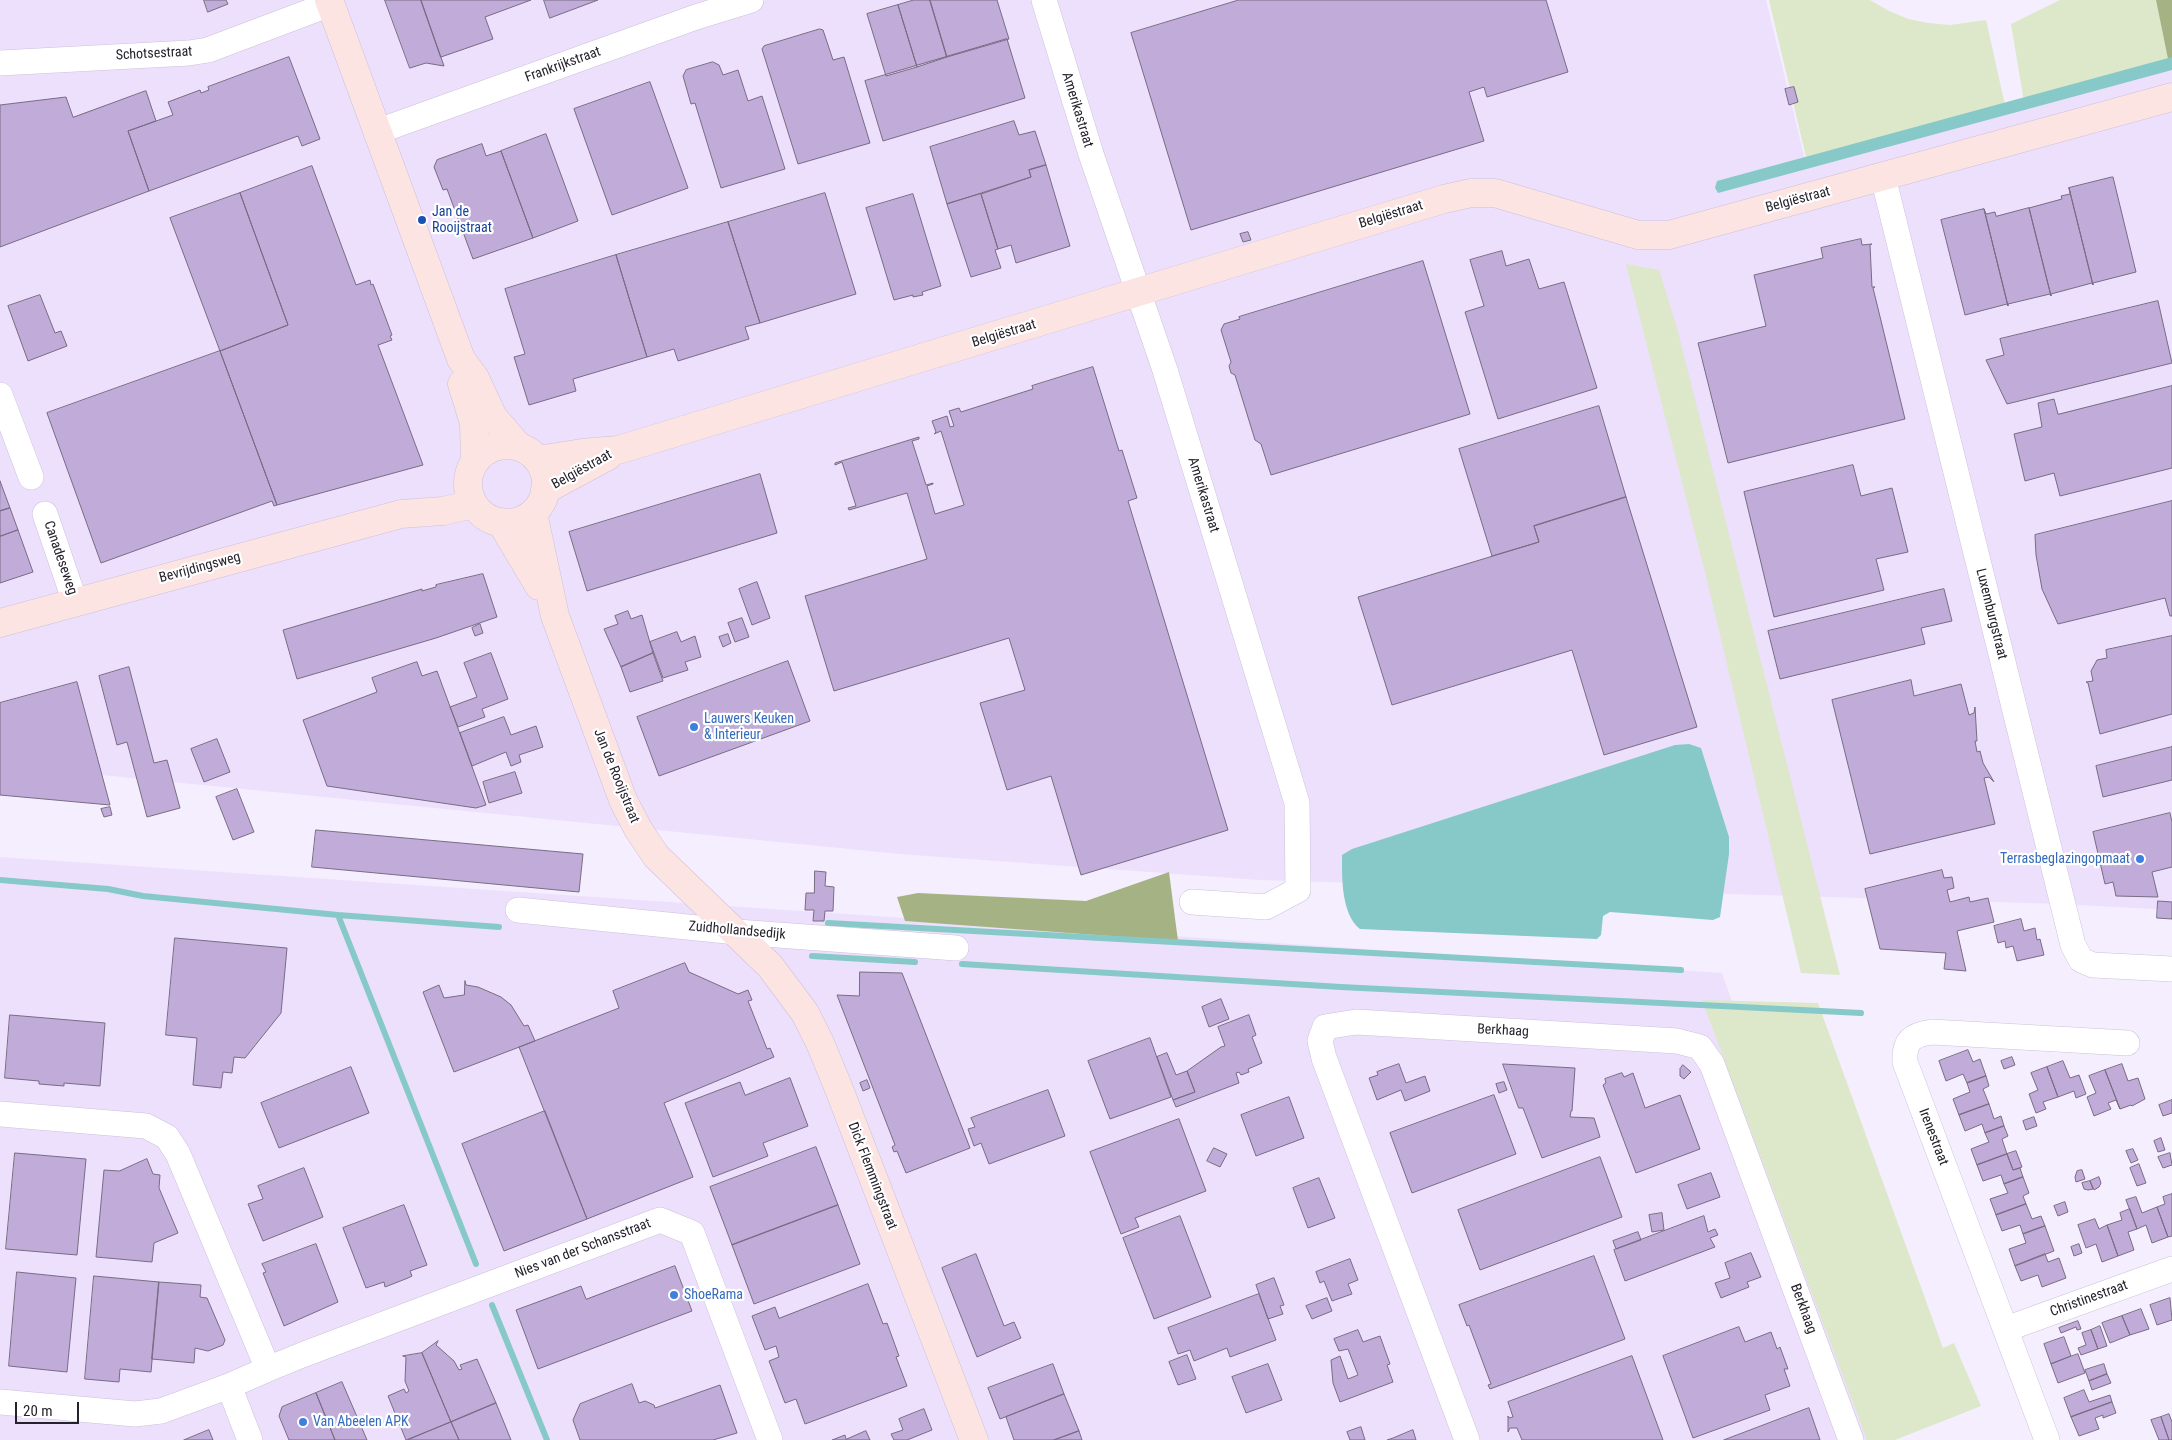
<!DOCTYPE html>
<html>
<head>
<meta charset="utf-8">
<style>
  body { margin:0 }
  #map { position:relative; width:2172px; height:1440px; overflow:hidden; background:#f5eefe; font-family:"Roboto Condensed",sans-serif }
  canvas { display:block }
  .scale { position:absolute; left:15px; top:1402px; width:64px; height:22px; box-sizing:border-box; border:2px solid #26222c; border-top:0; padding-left:6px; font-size:15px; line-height:18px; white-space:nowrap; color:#26222c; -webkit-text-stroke:4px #fff; paint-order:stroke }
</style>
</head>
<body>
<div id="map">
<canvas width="2172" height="1440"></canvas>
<div class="scale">20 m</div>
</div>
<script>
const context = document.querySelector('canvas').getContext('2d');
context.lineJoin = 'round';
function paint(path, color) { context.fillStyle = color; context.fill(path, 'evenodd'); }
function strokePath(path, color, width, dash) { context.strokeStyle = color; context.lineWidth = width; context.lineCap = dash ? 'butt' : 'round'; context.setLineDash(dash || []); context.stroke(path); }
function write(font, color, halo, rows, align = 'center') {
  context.font = font + ' "Roboto Condensed",sans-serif'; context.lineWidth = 4.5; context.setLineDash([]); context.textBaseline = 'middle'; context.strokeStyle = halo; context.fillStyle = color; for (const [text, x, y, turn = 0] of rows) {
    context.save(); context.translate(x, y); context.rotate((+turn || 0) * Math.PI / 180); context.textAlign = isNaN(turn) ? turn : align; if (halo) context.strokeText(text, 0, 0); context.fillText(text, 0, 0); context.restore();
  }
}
const built = new Path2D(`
  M0,0H1766L1805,160L2172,68V910L2061,904L1259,880L900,854L0,765Z
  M0,857L1722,973L1887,1440H0Z`);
const green = new Path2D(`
  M1769,0H1870L1889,11L1908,19L1928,23L1950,25L1986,20L2005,105L1806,157Z
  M2060,0H2156L2169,64L2024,102L2011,24Z
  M1626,264L1659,270L1677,328L1840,975L1801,973L1705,572Z
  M1702,1000L1818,1003L1943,1348L1954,1343L1981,1406L1895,1440H1867Z`);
const forest = new Path2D(`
  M2156,0H2172V63L2169,64Z
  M1169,872L1178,941L905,921L897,897L918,893L1086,901Z`);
const water = new Path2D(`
  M2172,57V70L1718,193L1715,188L1717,181Z
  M1689,744L1701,748L1729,837V854L1720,917L1713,920L1610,912L1603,916L1601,935L1597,939L1360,929C1341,914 1342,877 1342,855L1352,849L1675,745Z`);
const stream = new Path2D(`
  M0,880L108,889L143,896L338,915L499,927
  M338,915L476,1264
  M828,923L1681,970
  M812,956L915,962
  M962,964L1341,987L1861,1013
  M492,1305L547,1440`);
const building = new Path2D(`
  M204,0H226L228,4L208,12Z
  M385,0H421L444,66L426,63L410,68Z
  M421,0H531L485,17L493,39L441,57Z
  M544,0H598L550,18Z
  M914,0H930L947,57L917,67L898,5Z
  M930,0H997L1009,39L947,57Z
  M1239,0H1546L1568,72L1487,97L1484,87L1469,92L1484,141L1191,230L1131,33Z
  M898,5L917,67L886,76L867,14Z
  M820,29L823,30L833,60L844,57L870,143L798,164L762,49L764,46Z
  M1007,39L1025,98L883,141L865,81Z
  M289,57L320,139L302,146L298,136L149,191L128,131L173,115L168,102L200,90L201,93L209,90L208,87Z
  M713,62L719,65L723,75L738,70L748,101L762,96L785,169L721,188L695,103L691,104L683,76L686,70Z
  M650,82L688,188L612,215L574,109Z
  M1794,87L1798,102L1789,105L1785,89Z
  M146,91L156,121L128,131L149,191L0,247V105L66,97L73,117Z
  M1014,121L1019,135L1035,131L1046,165L1029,170L1031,177L947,204L930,147Z
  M546,134L578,221L533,238L501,151Z
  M482,144L486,156L501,151L533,238L473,259L447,189L443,190L434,167L437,160Z
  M1046,165L1070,246L1016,263L1011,245L998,249L981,194L1031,177L1029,170Z
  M312,166L356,285L370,280L371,285L373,284L392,335L390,336L392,340L378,345L423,465L277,505L220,351L288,325L240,193Z
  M2112,177H2113L2136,272L2093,283V285L2069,188Z
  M2069,188L2093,285L2092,283L2051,294V296L2029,208L2062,199L2061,196L2070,194Z
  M240,193L288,325L220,351L170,218Z
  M825,193L856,294L760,323L728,222Z
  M913,194L941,286L922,292L923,295L913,297V295L894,300L866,208Z
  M981,194L998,249L995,250L1001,268L971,277L947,204Z
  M2029,208L2051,296L2050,294L2008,304V306L1984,209L1986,214L1995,212L1996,216Z
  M1984,209L2008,306L2007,304L1965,315L1941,220Z
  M728,222L760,323L745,327L749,339L678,361L674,349L647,357L616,255Z
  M1248,232L1251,240L1243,242L1240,234Z
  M1861,239L1862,245L1872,244L1870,245L1872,287H1875L1873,288L1905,419L1728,463L1698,343L1766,326L1754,275L1823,258L1821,248Z
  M1502,251L1506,266L1529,259L1539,289L1564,282L1597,388L1498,419L1465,312L1484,306L1470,260Z
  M616,255L647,357L573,379L576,391L529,405L514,357L525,354L505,289Z
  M1423,261L1470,414L1271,475L1261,444L1255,440L1235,375L1231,373L1229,366L1231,362L1221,330L1224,324L1240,319L1239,317Z
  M40,295L55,333L61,331L67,346L28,361L8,306Z
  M2158,301L2172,363L2007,404L1986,360L2004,355L2000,339Z
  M220,351L277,505L274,506L272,501L101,563L47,413Z
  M1093,367L1119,451L1122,450L1137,498L1128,501L1228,830L1081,875L1051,776L1007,790L980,703L1025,690L1009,638L834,691L805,596L927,559L907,493L849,510L848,508L856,506L842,462L835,465V463L919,437V439L912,441L926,485L933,483V484L927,486L935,514L964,505L941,431L934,434L936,432L932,421L947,416L950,427L954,426L949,411L959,408L961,412L1033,389L1032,386Z
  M2172,386V468L2060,496L2054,473L2025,481L2014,434L2042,427L2038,403L2054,399L2058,414Z
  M1599,406L1626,497L1534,526L1539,542L1492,556L1459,449Z
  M1853,465L1861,496L1892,488L1908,552L1876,559L1884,590L1774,617L1744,492Z
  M760,474L777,533L587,591L569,532Z
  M0,481L10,508L0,511Z
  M1626,497L1697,727L1604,755L1572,650L1392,705L1358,597L1539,542L1534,526Z
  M2172,501V616H2170L2165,598L2058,624L2042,589L2036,555L2035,535Z
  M10,508L18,530L0,536V511Z
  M18,530L33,572L0,583V537Z
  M483,574L497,617L436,638L297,679L283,630L422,589V591L436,587V585Z
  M757,582L770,618L752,625L739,589Z
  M1944,589L1952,621L1921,628L1925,644L1780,679L1768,631Z
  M628,611L631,619L642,615L653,653L621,667L604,629L618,624L615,616Z
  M742,618L749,637L735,642L728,623Z
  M480,624L483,633L475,636L472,628Z
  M677,632L681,642L695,636L701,657L685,662L688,670L663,678L650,642Z
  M728,634L731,643L723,647L719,637Z
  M2172,636V714L2100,734L2088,683L2086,682L2093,681L2091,671L2097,660L2107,658L2106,650Z
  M491,653L508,699L482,709L485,717L458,727L450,707L477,697L464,663Z
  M653,653L663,681L630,692L621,667Z
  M788,661L810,721L659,776L637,717Z
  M417,662L422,676L437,671L486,805L476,808L327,786L303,720L377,692L372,678Z
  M129,667L154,763L167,760L180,808L147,817L127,742L117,745L99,676Z
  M1911,680L1914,696L1961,684L1969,715L1974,713L1975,707L1977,741H1975L1977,752L1980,751L1983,763L1994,782L1989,777L1984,778L1995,824L1870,854L1832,700Z
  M77,682L110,805L0,795V703Z
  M504,717L511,735L536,726L543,747L519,755L521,762L511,766L506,752L472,766L460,733Z
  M217,739L230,772L204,782L191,749Z
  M2172,747V780L2103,797L2096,766Z
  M515,772L522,793L489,803L483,782Z
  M237,789L254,832L233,840L216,797Z
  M110,807L112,815L104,817L101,809Z
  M2170,813L2172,822V867L2152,872L2158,897L2116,896L2113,882L2105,884L2093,832Z
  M316,830L583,854L579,892L312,867Z
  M1942,870L1944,878L1952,877L1954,888L1947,890L1950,902L1969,897L1970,902L1988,898L1994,922L1957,931L1966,971L1944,969L1946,953L1880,949L1865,889Z
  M815,871L826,872L825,886L834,887L833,911H825L824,921H813L814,910H805L806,893H814Z
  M2158,901L2172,902V919L2157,918Z
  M2021,919L2024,931L2035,928L2037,940L2040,939L2044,955L2017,961L2013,946L2006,948L2005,941L1998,943L1994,926Z
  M175,938L287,948L281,1013L245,1058L234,1057L232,1073L223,1072L221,1088L193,1085L197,1038L166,1035Z
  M685,963L689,972L738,994L748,990L752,1000L748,1001L767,1049L770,1048L774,1057L664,1103L693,1177L587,1219L519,1047L619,1008L613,991Z
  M860,972L902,973L970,1148L906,1173L897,1151L894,1152L892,1147L895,1145L837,995L859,996Z
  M465,981L466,985L478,987L501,997L511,1005L524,1026L528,1025L535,1041L454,1072L423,992L439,985L444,998L464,995Z
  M1221,999L1229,1019L1209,1027L1202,1007Z
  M10,1015L105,1023L100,1086L64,1083V1086L39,1084V1081L5,1078Z
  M1249,1015L1256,1035L1252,1037L1262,1063L1248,1069L1249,1072L1241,1075L1239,1072L1236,1073L1239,1083L1176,1107L1173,1100L1195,1092L1187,1071L1221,1047L1225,1046L1218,1027Z
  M1150,1038L1171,1097L1110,1119L1088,1061Z
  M1968,1050L1973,1062L1980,1059L1986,1076L1967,1083L1963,1074L1946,1081L1939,1061Z
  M1167,1053L1176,1075L1187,1071L1195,1092L1173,1100L1157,1057Z
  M2012,1057L2015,1065L2004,1069L2001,1061Z
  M2063,1061L2070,1078L2079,1075L2086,1094L2076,1098L2074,1091L2058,1097L2047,1067Z
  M1399,1064L1406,1083L1425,1076L1430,1091L1405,1101L1401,1090L1377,1100L1369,1078L1378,1075L1377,1072Z
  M1503,1064L1575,1068L1572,1111H1571L1570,1117L1594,1118L1600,1137L1542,1158L1523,1108H1519Z
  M2122,1064L2128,1081L2138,1078L2145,1099L2132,1106L2131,1105L2120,1109L2105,1070Z
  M1683,1065L1691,1072L1684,1079L1680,1076V1069Z
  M351,1067L369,1113L279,1148L261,1103Z
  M2047,1067L2058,1097L2043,1102L2046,1109L2036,1113L2029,1094L2038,1090L2031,1073Z
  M2105,1070L2120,1109L2116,1100L2108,1103L2111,1109L2094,1116L2087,1097L2096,1093L2089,1076Z
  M1622,1073L1624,1077L1633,1073L1645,1108L1680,1095L1700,1149L1636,1173L1603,1085L1606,1083L1605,1079Z
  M1986,1076L1989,1086L1983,1089L1989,1104L1959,1115L1953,1099L1970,1092L1967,1083Z
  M790,1078L808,1126L763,1143L768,1156L713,1177L685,1103L740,1082L745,1095Z
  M867,1080L870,1088L863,1091L860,1083Z
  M1504,1082L1507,1090L1499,1093L1496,1084Z
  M1048,1090L1065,1136L989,1164L981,1143L974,1146L968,1129L975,1127L971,1118Z
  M1494,1095L1516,1154L1412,1193L1390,1133Z
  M1289,1097L1304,1138L1256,1156L1241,1115Z
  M2172,1100V1113L2163,1116L2159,1105Z
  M1989,1104L1994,1119L2001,1116L2004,1126L1985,1133L1982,1124L1965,1131L1959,1115Z
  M545,1111L587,1219L504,1251L462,1144Z
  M2034,1117L2037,1126L2026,1130L2023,1121Z
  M1179,1119L1206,1191L1135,1218L1139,1227L1121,1234L1090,1152Z
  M2004,1126L2008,1136L2002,1139L2007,1154L1977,1165L1971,1149L1989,1142L1985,1133Z
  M2161,1138L2165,1150L2158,1152L2154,1141Z
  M816,1147L838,1205L732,1245L710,1187Z
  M1214,1148L1227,1154L1220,1167L1207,1161Z
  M2133,1149L2138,1160L2131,1163L2126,1151Z
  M2016,1151L2022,1167L2013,1170L2007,1154Z
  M15,1153L86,1159L77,1255L6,1249Z
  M2170,1153L2172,1165L2163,1168L2158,1157Z
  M2007,1154L2013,1170L2020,1168L2023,1177L2004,1184L2001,1175L1983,1181L1977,1165Z
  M1600,1157L1622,1217L1480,1270L1458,1210Z
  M147,1159L153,1174L160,1175L159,1188L178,1233L154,1243L152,1262L96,1257L104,1170L119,1171Z
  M2139,1164L2146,1183L2137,1186L2130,1168Z
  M304,1168L323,1217L263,1241L248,1204L263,1199L258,1186Z
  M2082,1170L2085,1179L2076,1182L2075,1177L2077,1171Z
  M1711,1173L1720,1197L1687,1209L1678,1185Z
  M2023,1177L2029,1193L2023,1196L2026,1204L1996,1215L1990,1199L2008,1193L2004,1184Z
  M2099,1177L2101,1183L2099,1187L2094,1190L2090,1181Z
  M1319,1178L1335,1218L1308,1228L1293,1188Z
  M2090,1181L2093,1189L2088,1190L2084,1189L2082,1183Z
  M2172,1194V1236L2168,1237L2157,1207L2165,1204L2163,1197Z
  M2136,1197L2142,1213L2157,1207L2168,1237L2152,1243L2146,1225L2137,1229L2126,1200Z
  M2065,1202L2068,1212L2058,1216L2054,1206Z
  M2026,1204L2032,1219L2041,1216L2045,1226L2023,1234L2020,1225L2002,1231L1996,1215Z
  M404,1205L427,1265L410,1271L412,1276L408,1278L385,1287L384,1282L366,1288L343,1228Z
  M838,1205L860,1264L754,1304L732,1245Z
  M2130,1209L2137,1229L2128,1232L2134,1250L2118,1256L2107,1225L2122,1220L2120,1213Z
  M1662,1213L1664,1230L1652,1232L1649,1215Z
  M1180,1216L1211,1297L1154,1319L1123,1238Z
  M1704,1216L1708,1232L1715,1229L1718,1235L1710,1238L1715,1247L1625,1281L1614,1250Z
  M2095,1219L2099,1229L2107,1225L2118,1256L2102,1262L2096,1244L2086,1248L2078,1225Z
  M2045,1226L2054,1251L2015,1266L2009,1249L2026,1243L2023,1234Z
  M1638,1232L1641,1240L1616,1249L1613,1241Z
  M316,1244L338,1302L284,1326L263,1273L266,1272L262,1264Z
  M2079,1244L2082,1253L2074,1256L2071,1247Z
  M1751,1253L1761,1277L1747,1282L1749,1287L1721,1298L1715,1283L1730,1278L1725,1263Z
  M976,1254L1004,1326L1014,1322L1021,1338L977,1357L942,1268Z
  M2045,1254L2048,1262L2059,1258L2066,1278L2042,1287L2038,1275L2021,1281L2015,1266Z
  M1594,1256L1625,1339L1490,1389L1488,1385L1491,1384L1469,1325L1467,1326L1459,1305Z
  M1350,1259L1358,1280L1348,1284L1352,1294L1332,1301L1324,1281L1320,1283L1316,1272Z
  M675,1266L692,1311L538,1369L516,1310L581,1286L586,1299Z
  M17,1272L76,1278L67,1372L9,1366Z
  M94,1276L159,1282L151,1372L120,1369L119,1382L85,1379Z
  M1274,1278L1284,1305L1280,1306L1283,1314L1268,1319L1256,1285Z
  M159,1282L201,1285L200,1297L207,1298L225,1340L223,1345L208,1351L195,1348L194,1363L152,1359Z
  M868,1284L883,1324L887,1323L899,1356L896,1357L907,1386L805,1424L796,1399L785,1403L769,1361L779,1357L776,1346L765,1350L752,1316L775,1307L779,1318Z
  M1259,1294L1276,1340L1230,1357L1227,1348L1194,1361L1190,1350L1178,1354L1168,1328Z
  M1327,1298L1332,1311L1312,1319L1306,1306Z
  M2170,1298L2172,1320L2157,1325L2150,1305Z
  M2141,1309L2149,1329L2130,1335L2122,1316Z
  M2122,1316L2130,1335L2110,1343L2102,1323Z
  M2078,1321L2081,1329L2077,1330L2076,1327L2061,1333L2059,1328Z
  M2100,1326L2107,1346L2098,1349L2091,1330Z
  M1739,1327L1745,1342L1771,1332L1777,1349L1780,1347L1788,1369H1784L1790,1386L1765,1395L1770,1410L1693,1438L1663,1356Z
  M1358,1330L1363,1342L1380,1336L1390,1364L1387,1365L1393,1382L1340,1402L1333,1383L1331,1360L1340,1356L1348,1379L1358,1375L1348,1349L1339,1351L1334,1339Z
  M2091,1330L2098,1349L2081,1355L2078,1348L2086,1345L2082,1333Z
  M2064,1337L2071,1356L2051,1364L2044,1344Z
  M438,1341L436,1345L454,1361L459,1370L462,1369L460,1365L477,1359L496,1403L451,1422L422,1353Z
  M422,1353L451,1422L406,1440L388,1396L404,1389L406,1393L409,1391L405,1381L406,1357L403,1356Z
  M2078,1354L2085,1373L2058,1383L2051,1364Z
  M1187,1355L1196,1379L1178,1385L1169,1362Z
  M1632,1356L1663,1440H1522L1517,1428H1510L1508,1432V1416L1509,1418L1513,1417L1508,1402Z
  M1053,1364L1064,1394L1000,1419L988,1388Z
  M1268,1364L1282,1400L1246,1413L1232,1377Z
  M2104,1364L2107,1374L2089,1381L2085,1370Z
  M2107,1374L2111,1383L2092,1390L2089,1381Z
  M342,1382L367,1440H335L316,1393Z
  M632,1384L639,1403L645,1401L654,1405L655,1408L720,1385L737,1433L713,1440H580L573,1420L580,1404Z
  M2084,1390L2089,1402L2110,1395L2112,1402L2071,1417L2064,1398Z
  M316,1393L335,1440H289L279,1416L282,1407Z
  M1064,1394L1079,1431L1054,1440H1014L1006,1417Z
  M2112,1402L2116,1413L2103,1418V1415L2095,1418L2099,1429L2079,1436L2071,1417Z
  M496,1403L511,1440H459L451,1422Z
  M1809,1408L1820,1440H1724Z
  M924,1409L932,1430L907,1440H894L891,1434L903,1430L899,1419Z
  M2169,1414L2172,1422V1440H2169L2161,1417Z
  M2161,1417L2169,1440H2159L2151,1420Z
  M451,1422L459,1440H408Z
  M1361,1427L1365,1440H1350L1347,1432Z
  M209,1430L213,1440H184Z
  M1413,1430L1416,1440H1387L1393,1438Z
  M866,1431L870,1440H832L845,1435L846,1439Z
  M1079,1431L1082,1440H1054Z`);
const street = new Path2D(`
  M1044,0L1091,154L1165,370L1297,803L1298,890L1266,907L1192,902
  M0,63L189,53L208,50L330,4
  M376,132L696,17L751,0
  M1883,177L2073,945L2081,960L2093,965L2172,969
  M0,395L31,477
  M45,514L75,602
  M518,910L737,932L956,948
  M0,1114L146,1126L167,1137L178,1154L268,1369L229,1386L161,1411L135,1414L0,1402
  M2006,1329L2172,1269
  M268,1369L302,1355L660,1220L692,1233L770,1440
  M229,1386L250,1440
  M1467,1440L1324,1058L1320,1041L1325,1027L1356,1022L1677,1041L1700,1047L1712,1064L1851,1440
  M2047,1440L1905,1062C1904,1041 1911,1035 1932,1032L2127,1043`);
const secondary = new Path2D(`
  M329,0L461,359L475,378L493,417L518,446
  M462,384L474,423L475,461
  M468 484a39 39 0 1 1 78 0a39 39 0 1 1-78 0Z
  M538,460L582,453L618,450L1444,199L1471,193H1495L1638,235H1669L2172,97
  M545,490L608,456
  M533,513L555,616L623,800L638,829L656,856L770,966L805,1013L820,1043L839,1089L974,1440
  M501,522L539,586
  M0,623L401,514L443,511L473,504`);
const markers = [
  [422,220,5,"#1a4fb4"],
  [694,727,5,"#3f7fe0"],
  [2140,859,5,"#3f7fe0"],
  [674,1295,5,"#3f7fe0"],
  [303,1422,5,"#3f7fe0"]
];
const streetNames = [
  ["Schotsestraat",154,54,-3],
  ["Frankrijkstraat",563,65,-20],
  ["Amerikastraat",1077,110,73],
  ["Belgiëstraat",1798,200,-15],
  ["Belgiëstraat",1391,215,-17],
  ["Belgiëstraat",1004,334,-17],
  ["Belgiëstraat",582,470,-29],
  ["Amerikastraat",1203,495,73],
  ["Canadeseweg",60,558,71],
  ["Bevrijdingsweg",200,568,-15],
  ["Luxemburgstraat",1991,614,76],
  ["Jan de Rooijstraat",616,776,68],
  ["Zuidhollandsedijk",737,931,5],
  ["Berkhaag",1503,1031,3],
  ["Irenestraat",1933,1137,69],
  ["Dick Flemmingstraat",872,1176,69],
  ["Nies van der Schansstraat",583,1249,-21],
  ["Christinestraat",2089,1299,-20],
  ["Berkhaag",1803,1309,70]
];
const transitNames = [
  ["Jan de",432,212],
  ["Rooijstraat",432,228]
];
const shopNames = [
  ["Lauwers Keuken",704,719],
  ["& Interieur",704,735],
  ["Terrasbeglazingopmaat",2130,859,"right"],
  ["ShoeRama",684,1295],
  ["Van Abeelen APK",313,1422]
];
paint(built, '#ede0fc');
paint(green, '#dde7c9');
paint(forest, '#a5b384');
paint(water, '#86c9c8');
strokePath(stream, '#86c9c8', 6);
paint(building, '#c1abd8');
strokePath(building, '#786d84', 1);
strokePath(street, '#cdc0db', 26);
strokePath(secondary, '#cdc0db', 29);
strokePath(street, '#fff', 25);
strokePath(secondary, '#fce4e2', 28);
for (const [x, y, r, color] of markers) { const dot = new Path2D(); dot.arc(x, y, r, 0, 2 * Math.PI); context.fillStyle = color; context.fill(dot); strokePath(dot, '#fff', 2); }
write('14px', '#26222c', '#fff', streetNames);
write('14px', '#164399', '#fff', transitNames, 'left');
write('14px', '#366cbe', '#fff', shopNames, 'left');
</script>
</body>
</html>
